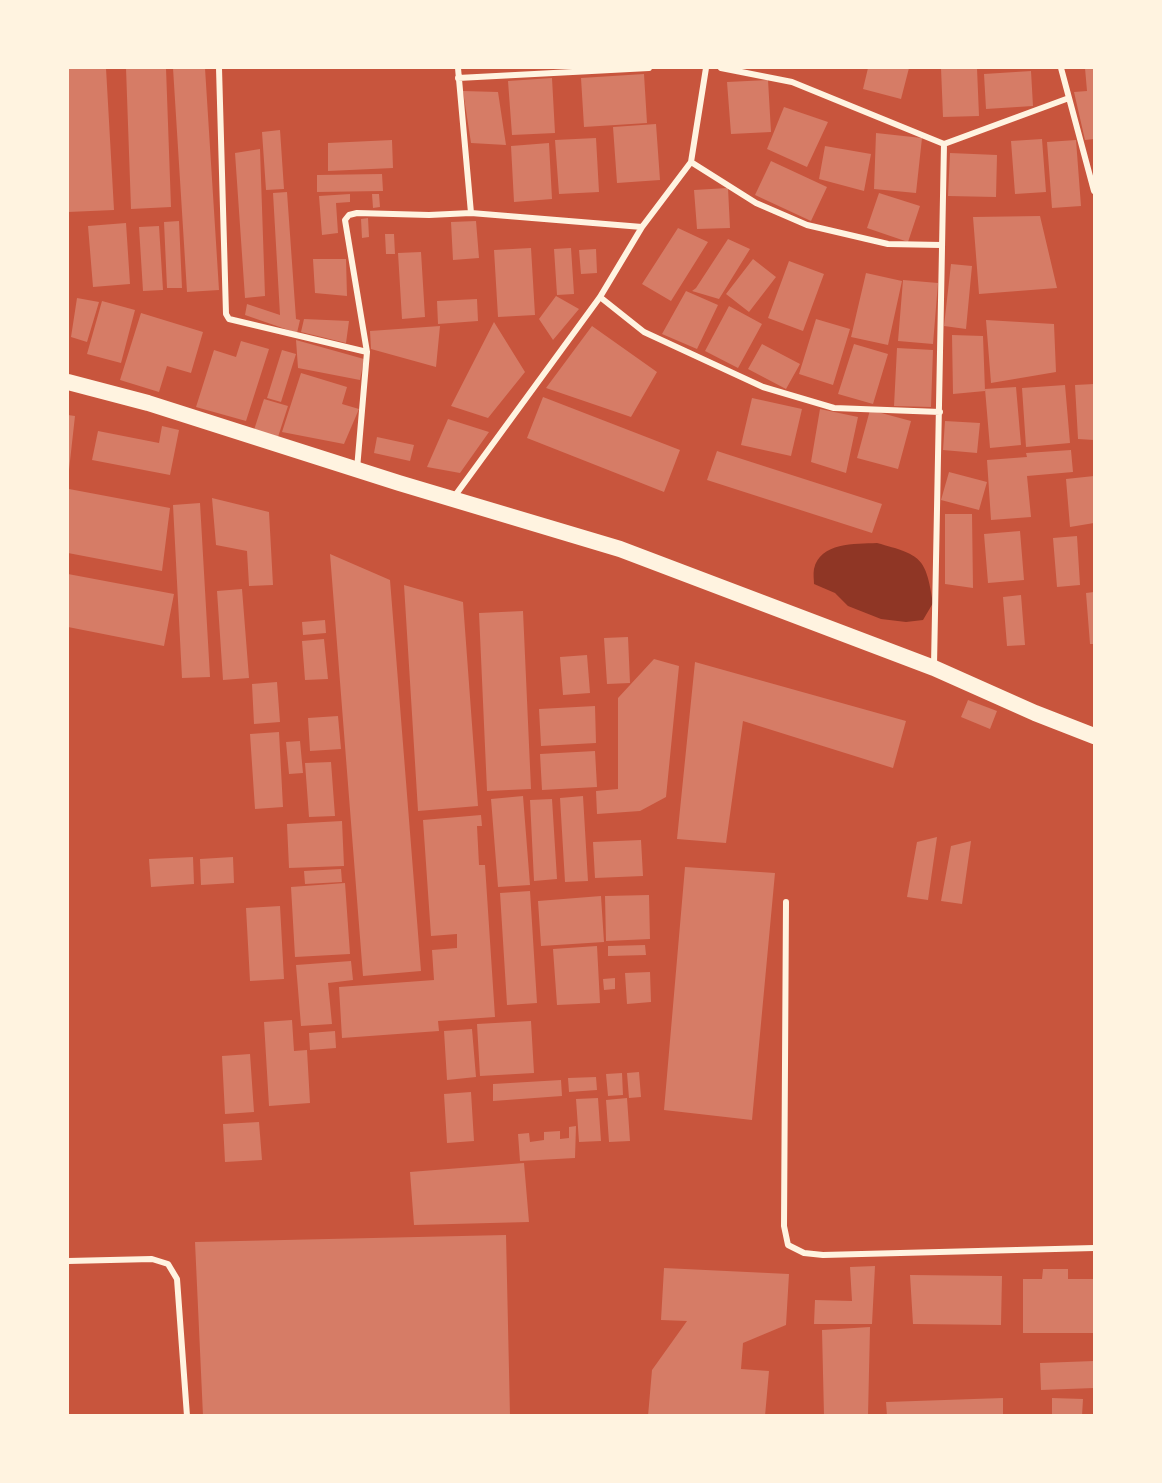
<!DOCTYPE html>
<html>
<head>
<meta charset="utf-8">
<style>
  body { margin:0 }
  #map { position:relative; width:1162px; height:1483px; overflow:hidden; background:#c8553d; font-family:Helvetica,sans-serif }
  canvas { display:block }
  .frame { position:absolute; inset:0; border:69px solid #fff3e0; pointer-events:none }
</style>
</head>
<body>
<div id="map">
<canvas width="1162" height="1483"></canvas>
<div class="frame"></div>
</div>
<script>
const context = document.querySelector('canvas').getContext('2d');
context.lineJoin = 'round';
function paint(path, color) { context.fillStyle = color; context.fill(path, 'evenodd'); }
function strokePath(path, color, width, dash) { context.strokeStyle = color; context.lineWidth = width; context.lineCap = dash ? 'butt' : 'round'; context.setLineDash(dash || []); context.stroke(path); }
const water = new Path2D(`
  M877,543C921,555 926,557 933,603L923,620L906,622L881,619L848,606L835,593L814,584C814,580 813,574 814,569C820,542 855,544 877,543Z`);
const building = new Path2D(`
  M68,68H106L114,210L68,212Z
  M126,68H166L171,207L131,209Z
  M173,68H205L219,290L187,292Z
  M868,68H909L901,99L863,89Z
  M941,68H977L979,116L943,117Z
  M1085,68H1094V139L1085,140L1074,92L1087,91Z
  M1031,71L1033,106L986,109L984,74Z
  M644,74L647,123L584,127L581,78Z
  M552,78L555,133L512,135L508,81Z
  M768,80L771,132L731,134L727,82Z
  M463,91L498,92L506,145L471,143Z
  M784,107L828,122L807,167L767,149Z
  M656,124L660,180L617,183L613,127Z
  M280,130L284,189L266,190L262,132Z
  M876,133L922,138L916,193L874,189Z
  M596,138L599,192L559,194L555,140Z
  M1042,139L1046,192L1015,194L1011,141Z
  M392,140L393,168L328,171V143Z
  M1076,140L1081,206L1052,208L1047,142Z
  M549,143L552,199L514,202L511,146Z
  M825,146L871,154L864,191L819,179Z
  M260,149L265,296L245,298L235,153Z
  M950,153L997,155L996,197L948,196Z
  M771,161L827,187L811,221L755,195Z
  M382,174L383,191L317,192V175Z
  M728,188L730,228L697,229L694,190Z
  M287,192L296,319L300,320L297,333L245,315L247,304L280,315L273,193Z
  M879,193L920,206L908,242L867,228Z
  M350,194V202L336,203L338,233L322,235L319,196Z
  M372,194H379L380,207L373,208Z
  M1040,216L1057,288L979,294L973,217Z
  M368,218L369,237L362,238L361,219Z
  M179,221L182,288H167L164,222Z
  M476,221L479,258L453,260L451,222Z
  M126,223L130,284L93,287L88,226Z
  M159,226L163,290L143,291L139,227Z
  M678,228L708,242L671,301L642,284Z
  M385,234H394L395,254H386Z
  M728,239L750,249L719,299L692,291L696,288Z
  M531,248L535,315L498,317L494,250Z
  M571,248L574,294L557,295L554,249Z
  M596,249L597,273L581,274L579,250Z
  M421,252L425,317L402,319L398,253Z
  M313,259H346L347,296L315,293Z
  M753,259L776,277L749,312L726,294Z
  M789,261L824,274L803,331L768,318Z
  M951,264L972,266L966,329L944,326Z
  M866,273L902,281L888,345L851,337Z
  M903,280L938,283L933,344L898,341Z
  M686,291L718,305L697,349L662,334Z
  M556,296L579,309L553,340L539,319Z
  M77,298L99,302L87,342L71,337Z
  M477,299L478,321L438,324L437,301Z
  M102,301L135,310L121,363L87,354Z
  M729,306L762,324L738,368L705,351Z
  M141,313L203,332L191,373L167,366L159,392L120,380Z
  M304,319L349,321L346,343L301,332Z
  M816,319L850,329L833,385L799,374Z
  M986,320L1054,324L1056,372L991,383Z
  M494,322L525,372L488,418L451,406Z
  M440,326L436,367L371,349L370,331Z
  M592,326L657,372L631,417L546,388Z
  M952,335L983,336L985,391L953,394Z
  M296,340L364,359L360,380L298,368Z
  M241,341L269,349L246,421L196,407L214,350L236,357Z
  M762,344L800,364L786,389L748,369Z
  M854,344L888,354L873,404L838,394Z
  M897,348L933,350L931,407L894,406Z
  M282,350L296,354L281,402L267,398Z
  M301,373L347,387L342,404L359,409L344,444L282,432Z
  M1094,384V440L1078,439L1075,385Z
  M1065,385L1070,443L1026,447L1022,388Z
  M1016,387L1021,445L990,448L985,389Z
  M543,397L680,450L664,492L527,438Z
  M752,398L802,409L791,456L741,445Z
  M264,399L288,406L278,437L254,430Z
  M820,409L858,417L846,473L811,462Z
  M870,410L911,421L898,469L857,458Z
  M68,415L75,416L69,470L68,469Z
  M448,419L489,432L460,473L427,467Z
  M945,421L980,423L977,453L943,450Z
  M162,426L179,430L170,475L92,460L98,431L159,443Z
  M377,437L414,445L410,461L374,453Z
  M1071,450L1073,472L1027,476L1031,517L991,520L987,460L1027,457L1026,453Z
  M717,451L882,504L872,533L707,480Z
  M949,472L987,482L979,510L941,500Z
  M1094,476V523L1070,527L1066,479Z
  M69,489L170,508L162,571L68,553V499Z
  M212,498L269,512L273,585L249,586L247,551L216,545Z
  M200,503L210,677L182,678L173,505Z
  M945,514H972L973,588L945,584Z
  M1020,531L1024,580L988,583L984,534Z
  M1077,536L1080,585L1057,587L1053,538Z
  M330,554L390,580L421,971L363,976Z
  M68,574L174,594L164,646L68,627Z
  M404,585L463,602L478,806L418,811Z
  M242,589L249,678L223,680L217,591Z
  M1094,592V644H1090L1086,593Z
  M1021,595L1025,645L1007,646L1003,597Z
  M523,611L531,789L487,791L479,613Z
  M325,620L326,633L303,635L302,622Z
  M628,637L630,683L607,684L604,638Z
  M324,639L328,679L305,680L302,641Z
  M587,655L590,693L563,695L560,657Z
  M654,659L679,666L666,797L640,811L597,814L596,791L618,789V698Z
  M695,662L906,721L893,768L743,721L726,843L677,839Z
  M277,682L280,722L254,724L252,684Z
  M968,700L997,711L990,729L961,717Z
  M595,706L596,743L541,746L539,709Z
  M338,716L341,749L310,751L308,718Z
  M279,732L283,807L255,809L250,734Z
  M300,741L303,773L289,774L286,742Z
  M595,751L597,787L542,790L540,754Z
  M331,762L335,816L309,817L305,763Z
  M523,796L530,885L498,887L491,799Z
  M583,796L588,881L565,882L560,798Z
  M552,799L557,879L534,881L530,800Z
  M481,815L482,826H477L479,865H485L495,1017L438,1021L439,1031L342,1038L339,987L434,980L432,950L457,948V934L431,936L423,820Z
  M342,821L344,866L289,868L287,824Z
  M937,837L928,900L907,897L917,842Z
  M641,840L643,876L595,878L593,842Z
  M971,841L962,904L941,901L951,846Z
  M193,857L194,884L151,887L149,859Z
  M233,857L234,883L201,885L200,859Z
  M685,867L775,873L752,1120L664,1110Z
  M341,869L342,882L305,884L304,871Z
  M345,883L350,954L295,957L291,887Z
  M530,891L537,1003L507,1005L500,893Z
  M649,895L650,939L606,941L605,896Z
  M601,896L604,942L541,946L538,901Z
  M280,906L284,979L250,981L246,908Z
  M645,945L646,955L608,956V946Z
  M597,946L600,1003L557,1005L553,949Z
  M351,961L353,980L328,983L332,1024L301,1026L296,965Z
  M650,972L651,1002L627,1004L625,973Z
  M615,978V989L604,990L603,979Z
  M292,1020L294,1051L307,1050L310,1103L269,1106L264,1022Z
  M531,1021L534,1073L480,1076L477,1024Z
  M472,1029L476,1077L447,1080L444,1031Z
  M335,1031L336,1048L310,1050L309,1033Z
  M250,1054L254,1112L225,1114L222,1056Z
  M639,1072L641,1097L629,1098L627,1073Z
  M622,1073L623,1095L608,1096L606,1074Z
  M596,1077L597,1090L569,1092L568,1078Z
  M561,1080L562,1096L493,1101V1084Z
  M471,1092L474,1141L447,1143L444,1094Z
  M598,1098L601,1141L579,1142L576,1099Z
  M627,1098L630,1141L609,1142L606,1100Z
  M259,1122L262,1160L225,1162L223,1124Z
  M576,1126L575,1158L520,1161L518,1134L529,1133L530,1142L544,1140V1132L560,1131V1139L569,1138V1127Z
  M524,1163L529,1222L414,1225L410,1172Z
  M506,1235L510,1416H203L195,1242Z
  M875,1266L872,1324H814L815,1300L852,1301L850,1267Z
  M664,1268L789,1274L786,1325L743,1343L741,1369L769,1371L765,1416H648L652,1370L687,1321L661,1320Z
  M1043,1269H1068V1279H1094V1333H1023V1279H1042Z
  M910,1275L1002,1276L1001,1325L913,1324Z
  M870,1327L868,1416H824L822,1330Z
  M1094,1361V1388L1041,1390L1040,1363Z
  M1003,1398V1416H887L886,1402Z
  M1052,1398L1083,1399L1082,1416H1052Z`);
const minor = new Path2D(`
  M219,68L226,314L229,319L367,352
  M721,68L792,82L944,144
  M1061,68L1094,191
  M458,78L649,68
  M691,162L756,203L807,225L888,244L941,245
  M642,227L691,162L706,68
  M600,297L644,332L763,387L834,408L940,412
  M357,469L367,352L345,220L349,215L357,213L429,215L471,213L458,68
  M454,497L600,297L642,227L471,213
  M934,665L944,144L1069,98
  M786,902L784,1226L788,1245L804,1253L823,1255L1094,1248
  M68,1261L152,1259L168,1264L177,1279L187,1416`);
const trunk = new Path2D(`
  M68,382L148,403L399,483L620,549L934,668L1035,713L1094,736`);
paint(water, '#8f3625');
paint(building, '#d67c66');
strokePath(minor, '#fff3e0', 6);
strokePath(trunk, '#fff3e0', 16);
</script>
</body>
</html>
